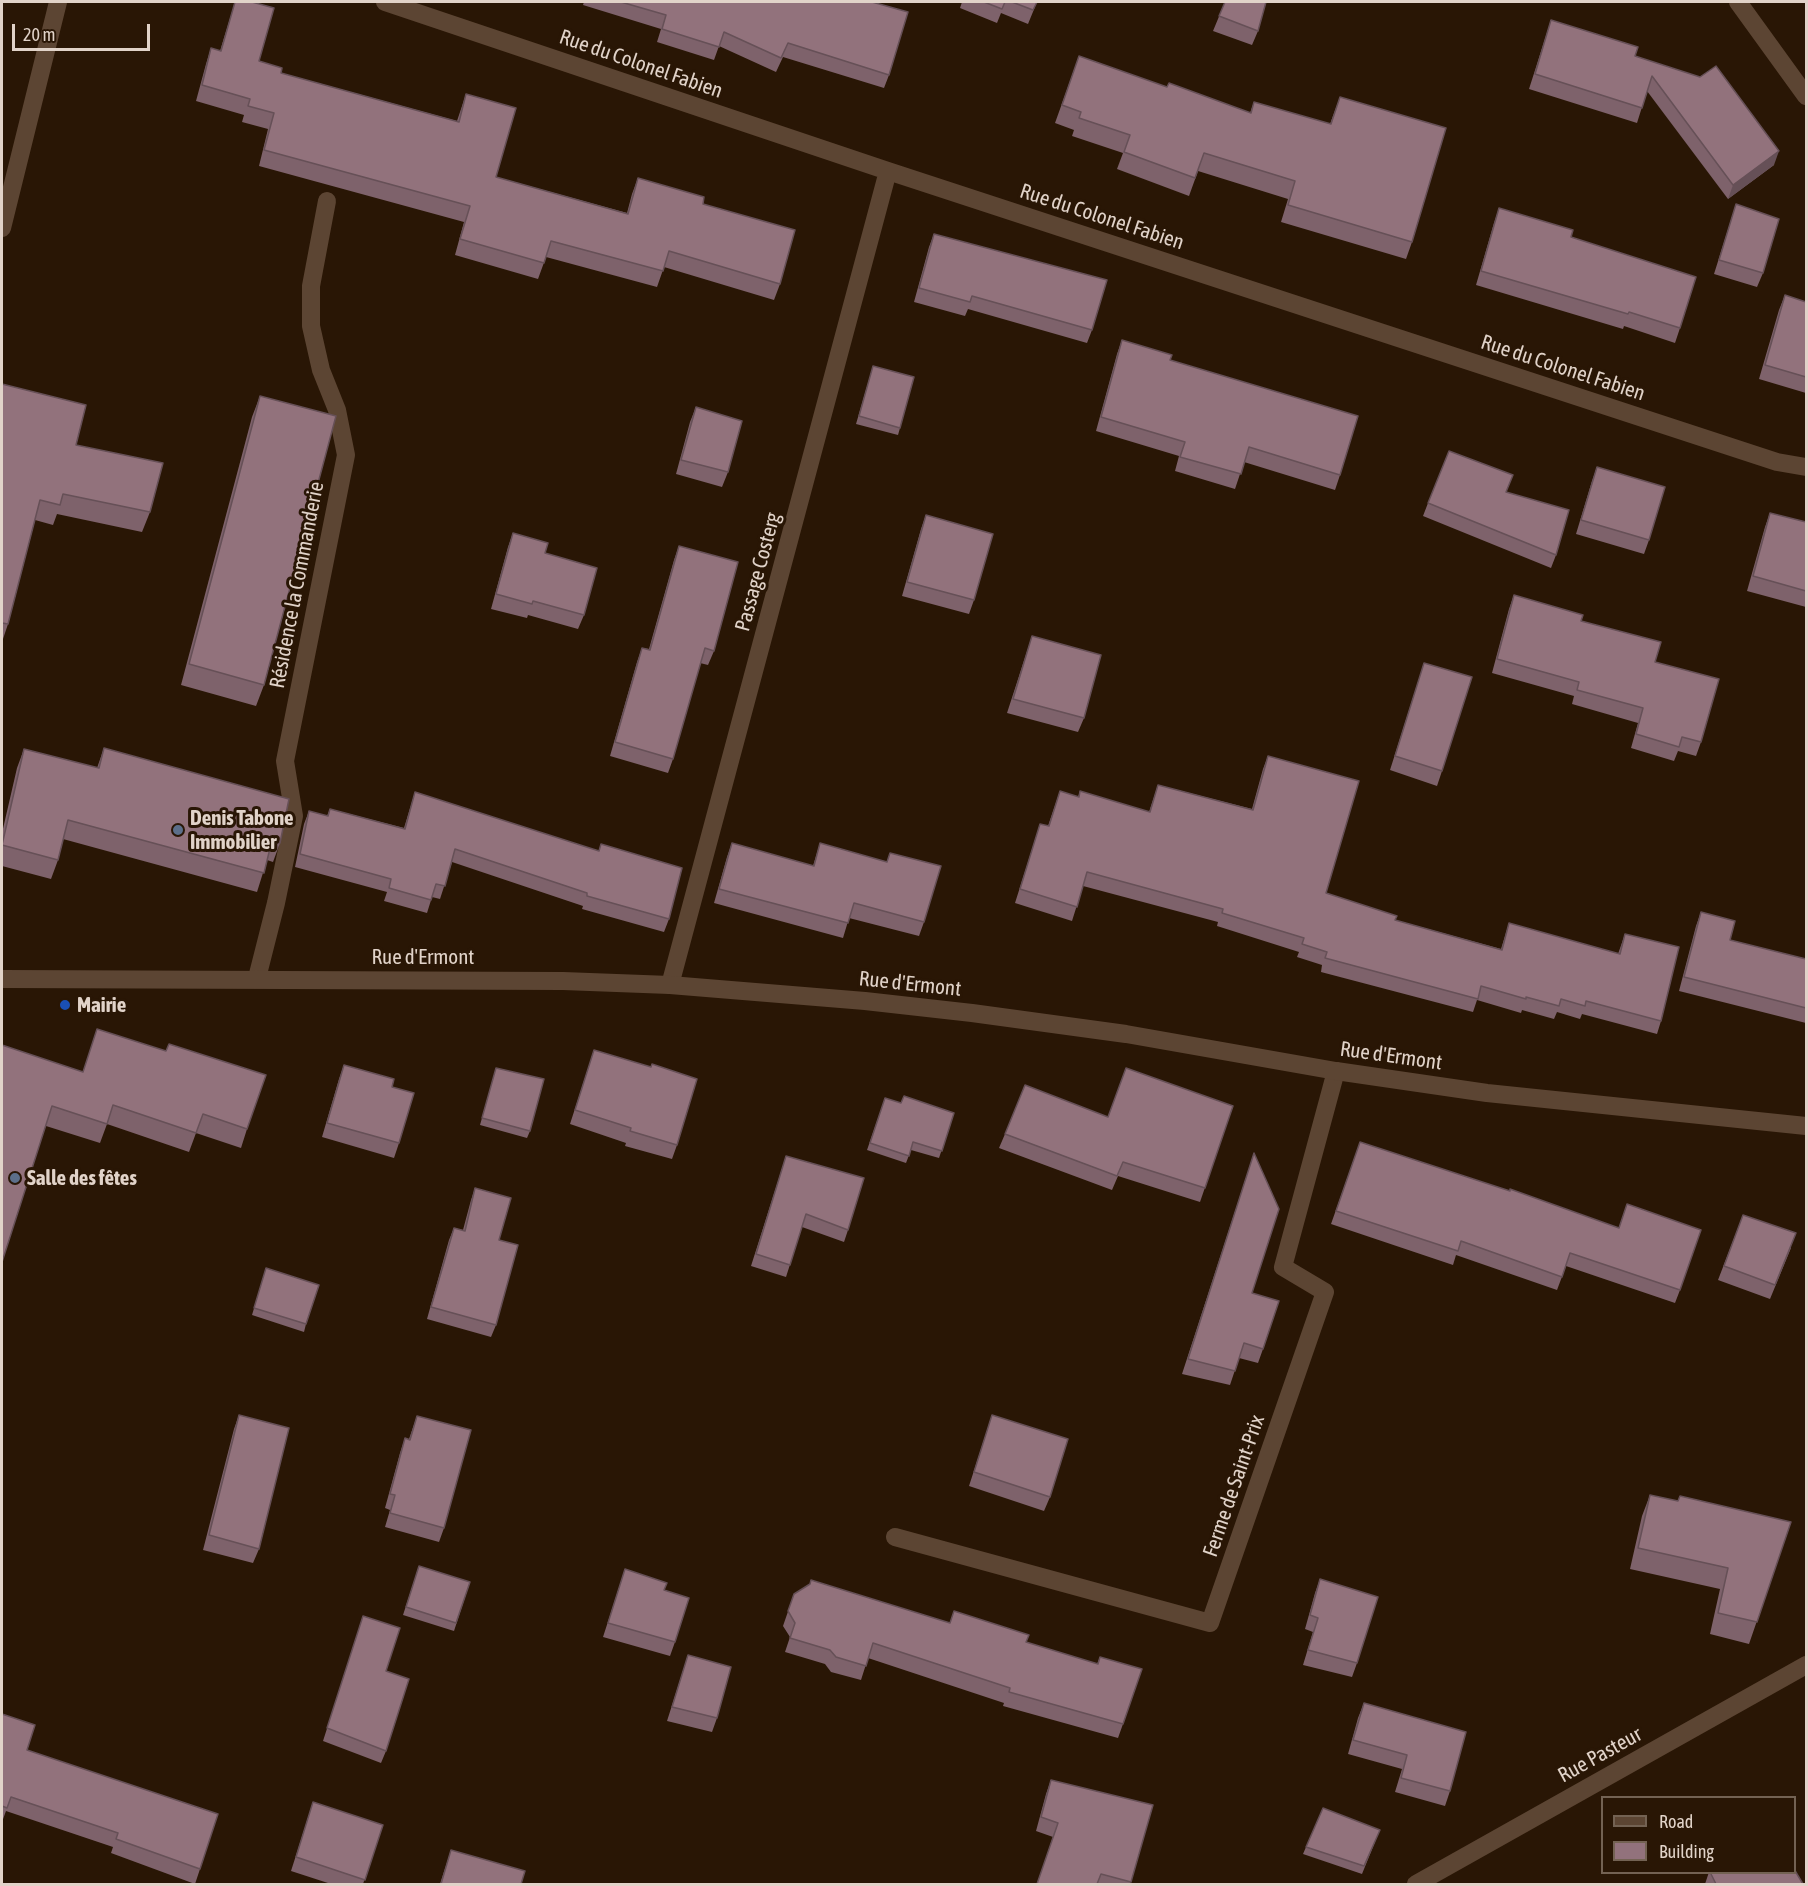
<!DOCTYPE html>
<html>
<head>
<meta charset="utf-8">
<style>
  body { margin:0 }
  #map { position:relative; width:1808px; height:1886px; overflow:hidden; background:#291605; font-family:"Asap Condensed",sans-serif }
  canvas { display:block }
  .frame { position:absolute; inset:0; border:3px solid #e1d3c9; pointer-events:none }
  .legend { position:absolute; left:1601px; top:1796px; width:195px; height:78px; box-sizing:border-box; background:#291605; border:2px solid #736253; margin:0; padding:8px 10px; list-style:none; font-size:18px; color:#e1d3c9 }
  .legend li { display:flex; align-items:center; gap:12px; height:30px }
  .legend b { width:30px; border:2px solid #736253 }
  .scale { position:absolute; left:12px; top:24px; width:138px; height:27px; box-sizing:border-box; border:3px solid #e1d3c9; border-top:0; padding-left:8px; font-size:18px; line-height:21px; white-space:nowrap; color:#e1d3c9; -webkit-text-stroke:4px #291605; paint-order:stroke }
</style>
</head>
<body>
<div id="map">
<canvas width="1808" height="1886"></canvas>
<div class="frame"></div>
<ul class="legend">
<li><b style="height:8px;background:#5c4533"></b>Road</li>
<li><b style="height:16px;background:#92727c"></b>Building</li>
</ul>
<div class="scale">20 m</div>
</div>
<script>
const context = document.querySelector('canvas').getContext('2d');
context.lineJoin = 'round';
function strokePath(path, color, width, dash) { context.strokeStyle = color; context.lineWidth = width; context.lineCap = dash ? 'butt' : 'round'; context.setLineDash(dash || []); context.stroke(path); }
function paint(path, color) { context.fillStyle = color; context.fill(path, 'evenodd'); }
function write(font, color, halo, rows, align = 'center') {
  context.font = font + ' "Asap Condensed",sans-serif'; context.lineWidth = 6; context.setLineDash([]); context.textBaseline = 'middle'; context.strokeStyle = halo; context.fillStyle = color; for (const [text, x, y, turn = 0] of rows) {
    context.save(); context.translate(x, y); context.rotate((+turn || 0) * Math.PI / 180); context.textAlign = isNaN(turn) ? turn : align; if (halo) context.strokeText(text, 0, 0); context.fillText(text, 0, 0); context.restore();
  }
}
const service = new Path2D(`
  M257,978L276,903L294,816L285,761L346,455L337,410L321,370L311,326V286L327,201`);
const minor = new Path2D(`
  M385,2L888,171L1777,462L1806,467
  M1738,2L1806,96
  M2,228L58,2
  M670,985L888,171
  M895,1537L1210,1623L1325,1292L1283,1267L1336,1071
  M1416,1884L1806,1665`);
const tertiary = new Path2D(`
  M2,979L563,981L670,985L865,1001L972,1013L1126,1034L1336,1071L1487,1093L1806,1126`);
const wall = new Path2D(`
  M235,2L259,61L281,73L457,121L466,94L496,177L627,213L632,194L638,178L703,204L780,284L774,300L664,267L657,287L546,257L538,279L455,255L464,222L259,166L268,129L242,122L244,115L196,101L206,64L211,48L220,51Z
  M584,2H872L889,75L884,88L783,57L776,72L719,46L714,60L657,42L661,29L583,5Z
  M962,2H1037L1028,24L1001,13L997,23L960,8Z
  M1225,2L1258,31L1252,45L1213,31Z
  M1551,20L1635,56L1774,165L1728,199L1647,91L1637,123L1529,89Z
  M1079,56L1167,87L1250,113L1254,102L1330,124L1340,97L1412,242L1406,259L1281,222L1288,199L1198,171L1189,196L1117,169L1123,153L1072,136L1074,130L1055,123Z
  M1736,204L1763,273L1757,287L1714,274Z
  M1499,208L1571,237L1680,328L1675,343L1624,326L1623,329L1476,285L1494,223Z
  M934,234L1092,330L1087,343L968,309L965,316L914,302L929,247Z
  M1785,295L1806,302V393L1759,379L1779,310Z
  M1122,340L1170,360L1340,475L1335,490L1244,462L1235,489L1175,471L1179,456L1096,431L1117,354Z
  M873,366L900,428L898,435L856,424Z
  M2,384L76,445L150,512L142,532L57,514L53,525L35,520L8,624L2,642Z
  M260,396L264,685L256,706L181,685L252,417Z
  M696,407L728,472L722,487L676,474L690,422Z
  M1597,467L1649,540L1644,554L1576,534L1592,481Z
  M1506,492L1556,555L1551,568L1423,516L1428,503Z
  M1770,513L1806,522V607L1747,591L1765,527Z
  M926,515L974,600L969,614L902,596L921,529Z
  M513,533L545,553L584,615L578,629L528,615L527,618L491,609L508,547Z
  M679,546L714,651L708,665L700,663L673,759L668,773L610,756L637,662L642,648L649,649L674,560Z
  M1514,595L1581,621L1655,662L1701,742L1696,756L1678,751L1674,761L1631,748L1638,723L1572,704L1574,696L1492,673L1509,609Z
  M1032,636L1084,718L1078,732L1007,713Z
  M1424,663L1442,771L1437,786L1390,770Z
  M104,748L280,843L273,862L267,860L257,892L63,839L58,860L51,879L2,866V833L17,768L24,749L97,768Z
  M1268,756L1326,893L1395,920L1501,949L1509,923L1618,954L1625,934L1661,1021L1657,1034L1582,1014L1580,1019L1557,1012L1554,1019L1522,1010L1521,1013L1477,1000L1473,1012L1321,972L1322,965L1297,957L1299,952L1217,926L1218,922L1083,886L1072,921L1015,903L1040,824L1048,826L1060,791L1078,797L1080,791L1149,812L1158,785L1252,809L1263,769Z
  M415,792L599,851L601,844L669,919L664,932L582,909L583,906L452,862L440,899L432,897L427,913L384,901L387,892L295,867L304,824L309,811L327,816L330,809L404,828Z
  M732,843L813,866L820,843L887,862L890,853L924,922L919,936L849,918L843,938L714,903L727,857Z
  M1701,912L1730,940L1806,959V1023L1679,991L1696,926Z
  M97,1029L247,1129L241,1148L196,1133L189,1152L107,1124L100,1143L46,1126L2,1045L83,1072Z
  M594,1050L677,1145L672,1159L625,1146L626,1143L570,1124Z
  M344,1065L392,1087L399,1143L394,1158L322,1137L339,1079Z
  M496,1068L530,1131L527,1138L480,1125Z
  M885,1098L901,1103L954,1113L939,1158L911,1150L906,1163L867,1150Z
  M1233,1106L1200,1202L1118,1176L1112,1190L999,1148L1005,1134L1108,1117Z
  M1360,1142L1680,1290L1675,1303L1566,1266L1557,1290L1456,1255L1453,1265L1331,1224Z
  M1254,1153L1252,1293L1263,1349L1258,1363L1239,1358L1230,1385L1182,1374Z
  M786,1156L848,1230L844,1242L802,1227L786,1277L751,1266Z
  M475,1188L499,1240L496,1325L491,1337L427,1319L449,1240L454,1228L463,1230L471,1200Z
  M1743,1215L1791,1248L1770,1299L1718,1280Z
  M266,1268L306,1324L304,1332L252,1315Z
  M239,1415L259,1549L253,1563L203,1550L234,1429Z
  M992,1415L1050,1497L1044,1511L969,1486Z
  M417,1416L444,1528L439,1542L385,1527L390,1510L385,1508L400,1453L405,1438L409,1439Z
  M1650,1495L1678,1501L1680,1496L1791,1522L1749,1644L1710,1634L1720,1589L1630,1569L1642,1516Z
  M419,1566L470,1582L454,1631L403,1615Z
  M625,1569L664,1590L675,1642L670,1656L603,1637Z
  M1320,1579L1357,1663L1352,1677L1303,1665L1313,1632L1305,1629L1315,1593Z
  M794,1594L949,1623L1026,1642L1097,1664L1100,1657L1123,1724L1118,1738L1003,1706L1004,1703L868,1658L861,1680L831,1672L825,1664L785,1652L790,1637L783,1626Z
  M363,1616L386,1671V1751L381,1763L323,1741Z
  M688,1655L717,1718L712,1732L667,1721Z
  M1364,1703L1450,1791L1445,1806L1395,1792L1402,1769L1348,1754L1358,1718Z
  M2,1714L27,1750L200,1869L195,1884L111,1853L113,1847L6,1811L2,1822Z
  M1051,1780L1153,1805L1130,1884H1037L1053,1837L1036,1831L1046,1794Z
  M313,1802L383,1825L363,1884H331L291,1871Z
  M1377,1837L1362,1874L1303,1854L1306,1847Z
  M451,1850L521,1884H440Z
  M1709,1872H1754L1803,1884H1705Z`);
const shadedWall = new Path2D(`
  M1779,151L1774,165L1728,199L1733,185Z`);
const building = new Path2D(`
  M235,2H252L274,8L259,61L282,68L281,73L459,122L466,94L516,108L496,177L628,214L638,178L704,197L703,204L795,230L780,284L669,251L663,271L551,241L544,263L460,239L470,206L264,150L274,113L248,106L250,99L202,85L211,48L221,51Z
  M621,2H872L908,12L889,75L788,43L781,58L724,32L719,47L662,29L666,15Z
  M984,2H1005L1002,9Z
  M1012,2H1037L1033,10Z
  M1225,2H1266L1258,31L1219,16Z
  M1551,20L1638,47L1635,56L1700,77L1716,66L1779,151L1733,185L1652,76L1642,108L1535,74Z
  M1079,56L1167,87L1169,83L1251,113L1254,102L1331,124L1340,97L1446,128L1412,242L1288,205L1295,181L1204,153L1195,178L1124,152L1130,135L1079,118L1081,112L1062,105Z
  M1736,204L1779,219L1763,273L1719,260Z
  M1499,208L1573,230L1571,237L1696,277L1680,328L1629,312L1628,314L1481,271Z
  M934,234L1107,280L1092,330L972,296L970,302L919,288Z
  M1785,295L1806,302V377L1765,365Z
  M1122,340L1172,355L1170,360L1358,416L1340,475L1249,447L1241,474L1180,457L1185,442L1101,417Z
  M873,366L914,377L900,428L859,416Z
  M2,384L86,405L76,445L163,463L150,512L63,494L60,505L40,500L8,624L2,623Z
  M260,396L336,416L264,685L189,664Z
  M696,407L742,421L728,472L681,460Z
  M1449,451L1513,475L1506,492L1569,510L1556,555L1428,503Z
  M1597,467L1665,487L1649,540L1581,520Z
  M1770,513L1806,522V591L1753,576Z
  M926,515L993,534L974,600L907,582Z
  M513,533L548,543L545,553L597,568L584,615L533,601L532,604L496,594Z
  M679,546L738,562L714,651L705,648L673,759L615,742L642,648L650,650Z
  M1514,595L1583,615L1581,621L1661,642L1655,662L1719,679L1701,742L1682,737L1679,747L1636,734L1643,708L1577,690L1579,682L1497,659Z
  M1032,636L1101,655L1084,718L1013,699Z
  M1424,663L1472,677L1442,771L1395,756Z
  M104,748L289,799L280,843L272,840L264,873L68,820L58,860L2,845L24,749L99,768Z
  M1268,756L1359,781L1326,893L1397,916L1395,920L1502,950L1509,923L1620,954L1625,934L1679,947L1661,1021L1586,1001L1585,1006L1561,999L1559,1006L1526,997V999L1481,986L1478,999L1325,958L1327,952L1302,944L1304,938L1222,913L1223,909L1087,872L1077,907L1020,889L1040,824L1049,826L1060,791L1079,797L1080,791L1150,812L1158,785L1253,810Z
  M415,792L599,851L601,844L682,868L669,919L587,896V893L455,849L445,886L436,884L431,900L389,888L391,879L300,854L309,811L328,816L330,809L405,829Z
  M732,843L814,866L820,843L887,862L890,853L941,866L924,922L854,903L848,923L719,889Z
  M1701,912L1735,921L1730,940L1806,959V1008L1684,977Z
  M97,1029L166,1051L169,1044L266,1075L247,1129L203,1114L196,1133L113,1105L107,1124L52,1106L2,1262V1045L83,1072Z
  M594,1050L651,1067L652,1064L697,1079L677,1145L630,1131L631,1128L575,1110Z
  M344,1065L394,1079L392,1087L414,1093L399,1143L327,1123Z
  M496,1068L544,1079L530,1131L482,1118Z
  M1126,1068L1233,1106L1205,1188L1123,1162L1117,1176L1005,1134L1025,1085L1108,1117Z
  M904,1096L954,1113L942,1151L913,1142L909,1156L870,1143L885,1098L901,1103Z
  M1360,1142L1510,1191V1189L1619,1228L1627,1204L1701,1230L1680,1290L1570,1253L1562,1277L1461,1241L1458,1251L1336,1211Z
  M1254,1153L1279,1209L1252,1293L1279,1301L1263,1349L1244,1343L1235,1371L1188,1359Z
  M786,1156L864,1178L848,1230L806,1214L790,1265L756,1254Z
  M475,1188L511,1198L499,1240L518,1245L496,1325L431,1307L454,1228L465,1231Z
  M1743,1215L1796,1233L1775,1285L1724,1266Z
  M266,1268L319,1285L306,1324L254,1308Z
  M239,1415L289,1428L259,1549L209,1535Z
  M992,1415L1068,1439L1050,1497L974,1472Z
  M417,1416L471,1430L444,1528L390,1513L395,1495L390,1494L405,1438L410,1440Z
  M1650,1495L1678,1501L1680,1496L1791,1522L1757,1622L1718,1613L1728,1568L1638,1548Z
  M419,1566L470,1582L456,1623L406,1607Z
  M625,1569L667,1583L664,1590L689,1598L675,1642L608,1623Z
  M1320,1579L1378,1597L1357,1663L1308,1650L1318,1618L1310,1615Z
  M811,1580L950,1623L954,1611L1029,1635L1026,1642L1098,1664L1100,1657L1142,1669L1123,1724L1009,1692L1010,1688L873,1643L866,1666L836,1657L830,1650L790,1638L795,1623L788,1611L794,1594L810,1584Z
  M363,1616L400,1628L386,1671L409,1679L386,1751L327,1728Z
  M688,1655L731,1667L717,1718L672,1707Z
  M1364,1703L1466,1732L1450,1791L1401,1778L1407,1755L1353,1740Z
  M2,1714L35,1725L27,1750L218,1814L200,1869L116,1839L118,1833L11,1797L7,1808L2,1806Z
  M1051,1780L1153,1805L1131,1882L1101,1874L1097,1884H1037L1058,1823L1041,1817Z
  M313,1802L383,1825L365,1880L296,1857Z
  M1323,1808L1380,1830L1364,1866L1306,1847Z
  M451,1850L525,1871L521,1884H441Z
  M1794,1869L1803,1884H1716L1710,1872H1794Z`);
const markers = [
  [178,830,6,"#5c6f8a"],
  [65,1005,6,"#1a4fb4"],
  [15,1178,6,"#5c6f8a"]
];
const streetNames = [
  ["Rue du Colonel Fabien",641,64,19],
  ["Rue du Colonel Fabien",1102,217,18],
  ["Rue du Colonel Fabien",1563,368,18],
  ["Passage Costerg",758,572,-75],
  ["Résidence la Commanderie",297,585,-79],
  ["Rue d'Ermont",423,957],
  ["Rue d'Ermont",910,984,6],
  ["Rue d'Ermont",1391,1056,8],
  ["Ferme de Saint-Prix",1234,1486,-71],
  ["Rue Pasteur",1600,1755,-29]
];
const poiNames = [
  ["Denis Tabone",190,818],
  ["Immobilier",190,842],
  ["Mairie",77,1005],
  ["Salle des fêtes",27,1178]
];
strokePath(service, '#5c4533', 18);
strokePath(minor, '#5c4533', 18);
strokePath(tertiary, '#5c4533', 18);
paint(wall, '#7e626b');
paint(shadedWall, '#665057');
paint(building, '#92727c');
strokePath(building, '#665057', 1.5);
for (const [x, y, r, color] of markers) { const dot = new Path2D(); dot.arc(x, y, r, 0, 2 * Math.PI); context.fillStyle = color; context.fill(dot); strokePath(dot, '#291605', 2); }
write('21px', '#e1d3c9', '#291605', streetNames);
write('bold 21px', '#e1d3c9', '#291605', poiNames, 'left');
</script>
</body>
</html>
